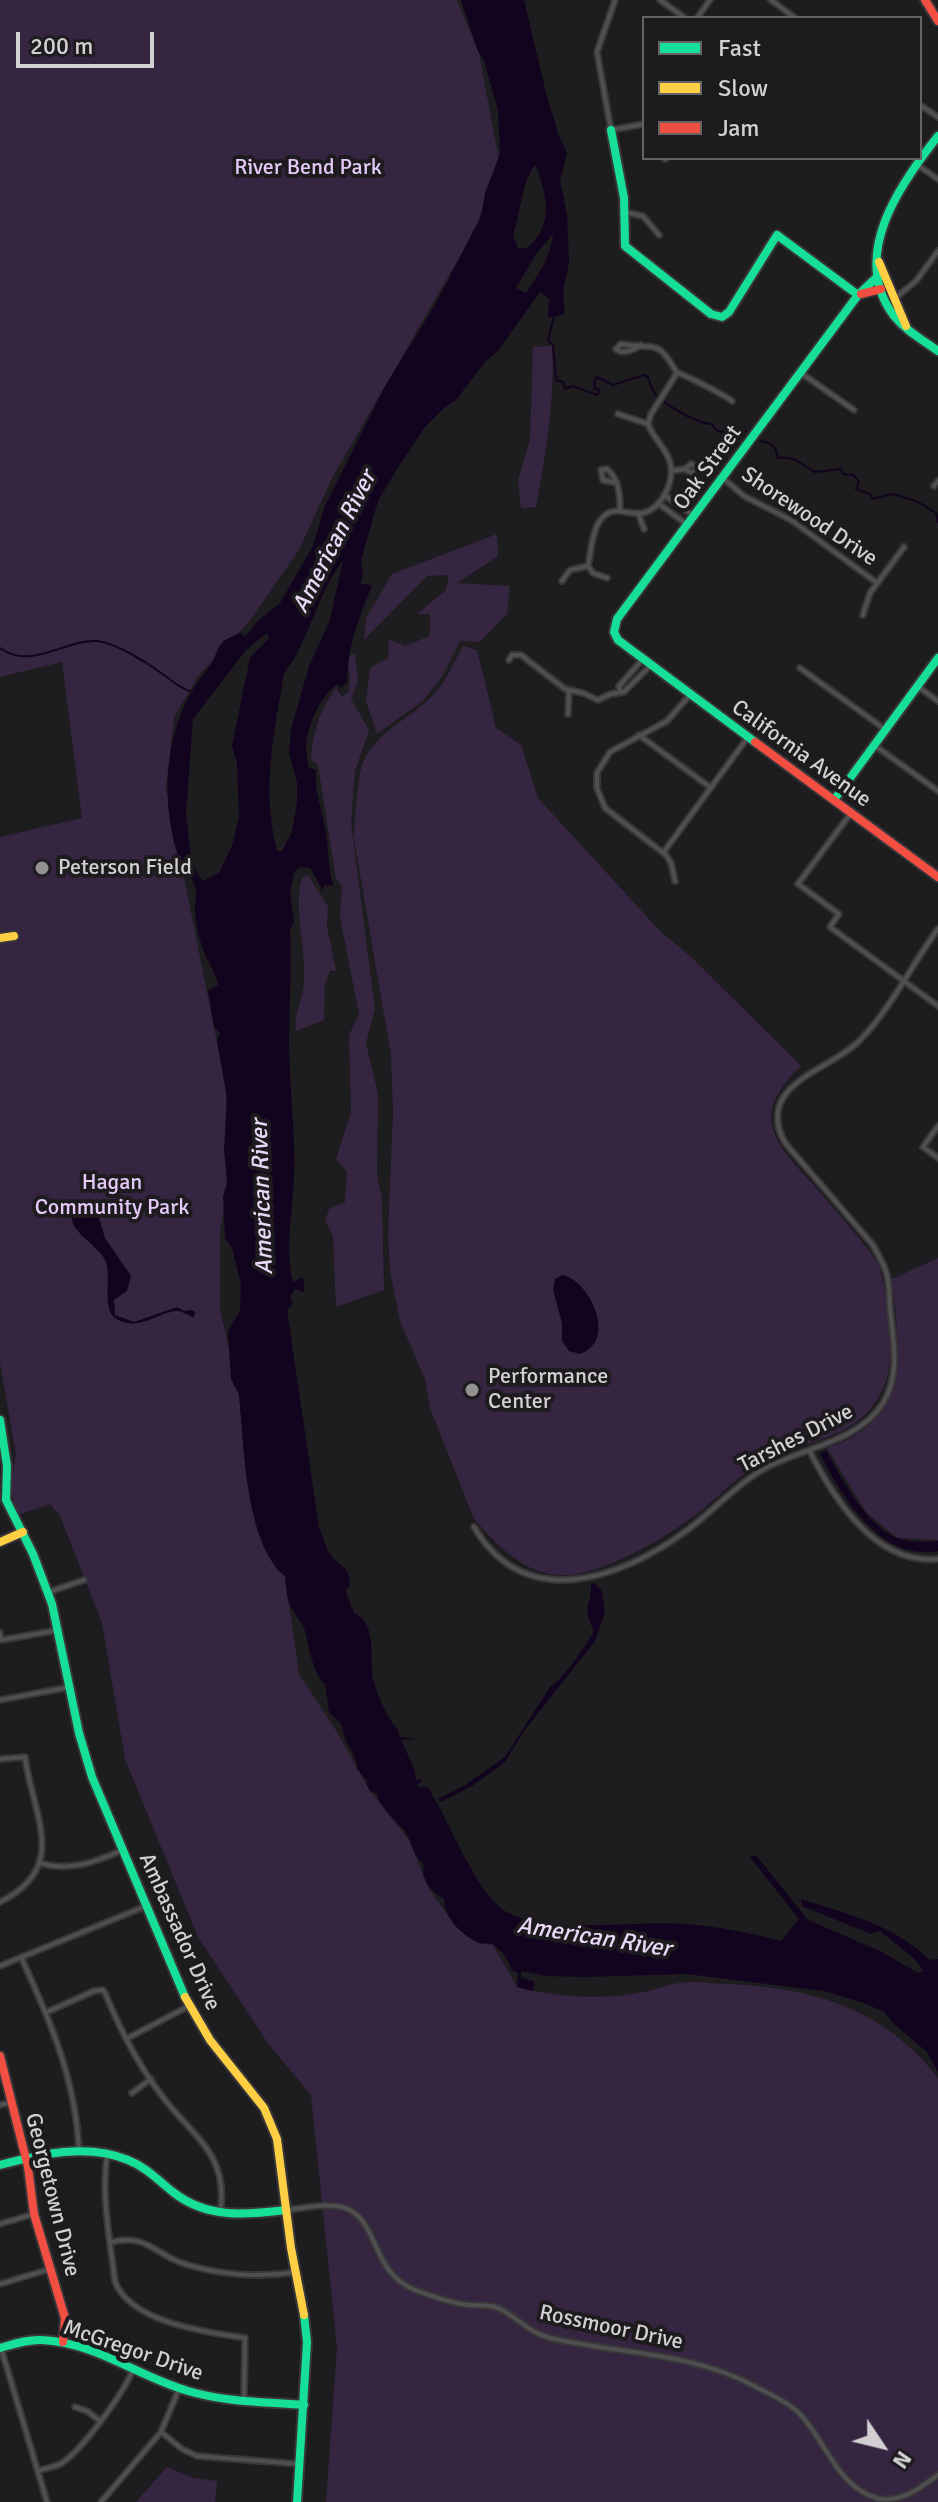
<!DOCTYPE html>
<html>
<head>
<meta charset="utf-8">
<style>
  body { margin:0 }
  #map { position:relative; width:938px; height:2502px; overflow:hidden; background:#1d1c1e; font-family:Signika,sans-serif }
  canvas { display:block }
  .legend { position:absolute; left:642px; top:16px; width:280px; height:144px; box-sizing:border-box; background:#1e1b1f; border:2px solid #666367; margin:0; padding:10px 14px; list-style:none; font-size:24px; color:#d2d0d3 }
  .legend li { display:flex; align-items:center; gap:16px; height:40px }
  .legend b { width:40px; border:2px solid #666367 }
  .north { position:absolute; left:842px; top:2406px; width:80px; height:80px; -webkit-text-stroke:6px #1e1b1f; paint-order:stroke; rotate:125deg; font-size:22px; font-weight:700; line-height:32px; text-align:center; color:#d2d0d3 }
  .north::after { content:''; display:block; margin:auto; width:28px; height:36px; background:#d2d0d3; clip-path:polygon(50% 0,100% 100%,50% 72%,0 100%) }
  .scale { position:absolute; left:16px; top:32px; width:138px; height:36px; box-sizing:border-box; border:4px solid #d2d0d3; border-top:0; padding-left:10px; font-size:24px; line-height:28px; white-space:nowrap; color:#d2d0d3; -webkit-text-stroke:6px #1e1b1f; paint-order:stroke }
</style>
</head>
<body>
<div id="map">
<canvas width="938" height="2502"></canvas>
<ul class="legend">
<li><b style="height:10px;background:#16e098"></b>Fast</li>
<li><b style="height:10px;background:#ffcf43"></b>Slow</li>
<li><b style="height:10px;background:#f24e42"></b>Jam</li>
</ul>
<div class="north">N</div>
<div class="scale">200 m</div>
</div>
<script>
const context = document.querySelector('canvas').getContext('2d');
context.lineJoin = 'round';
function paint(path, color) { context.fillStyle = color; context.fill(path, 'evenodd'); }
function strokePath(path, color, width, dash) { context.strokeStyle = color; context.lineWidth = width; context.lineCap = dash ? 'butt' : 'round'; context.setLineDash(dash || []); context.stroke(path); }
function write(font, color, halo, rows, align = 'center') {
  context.font = font + ' Signika,sans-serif'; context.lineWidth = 8; context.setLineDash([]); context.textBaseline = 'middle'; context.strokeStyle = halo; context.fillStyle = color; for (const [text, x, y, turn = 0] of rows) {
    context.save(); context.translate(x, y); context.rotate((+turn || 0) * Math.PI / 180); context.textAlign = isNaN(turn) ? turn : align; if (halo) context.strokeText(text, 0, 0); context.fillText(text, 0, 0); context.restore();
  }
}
const green = new Path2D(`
  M0,0H457L479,53L500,166L477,223L459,258L332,478L299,550L248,623L199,675L174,717L166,787L226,1088L227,1183L220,1234V1309L239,1395L251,1505L260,1537L277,1570L285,1576L299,1674L337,1732L370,1791L409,1840L429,1889L456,1927L479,1943L493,1945L517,1987C554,1997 600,2000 638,1993C652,1991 665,1985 679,1983C695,1980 713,1984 728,1984C813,1988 884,2008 938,2078V2502H326L337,2348L311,2095L269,2045L198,1937L125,1759L102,1623L60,1516L50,1504L18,1515L10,1488L16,1455L0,1363V837L82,818L62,662L0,677Z
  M552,346C555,401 546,453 536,507L521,508L518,480L530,440L533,347Z
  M497,534L498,556L457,583L510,586L507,614L480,642L460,641L442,677L423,701L377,734L366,701L370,668L388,658L389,639L405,646L430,636V614H417L446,590L449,575L427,576L364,640L366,618L392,574Z
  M463,646L477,650L496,728L521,745L538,798L660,931L691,957L801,1066C750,1114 772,1140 811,1182C827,1200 843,1219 858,1237C865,1246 875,1256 879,1267C887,1288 893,1347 889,1369C886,1388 874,1408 859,1420C834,1439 799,1445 770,1458C745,1470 724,1491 703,1509C671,1535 610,1571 569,1575C527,1578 499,1547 474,1519L430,1408L425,1379L400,1321L390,1271L388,1234L393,1113L391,1055L354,839C355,820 357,772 365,758C379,732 404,721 425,703C443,688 452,666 463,646Z
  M355,653L358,681L351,699L369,730L355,771L351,823L375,1009L366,1043L378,1094L377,1174L382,1200L384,1290L336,1307L333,1236L325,1221L329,1209L345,1202L347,1172L336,1159L351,1112L349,1035L359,1014L340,917L342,886L336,879L318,765L311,760C313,732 319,711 336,688L342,697L348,692L350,678L347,658Z
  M308,875L328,907L327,927L336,971H330L325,984L324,1020L296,1031C293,1015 304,997 304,980C306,949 293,905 302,878Z
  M938,1258V1540L897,1538L866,1512L827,1448C836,1444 847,1441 856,1435C912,1399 897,1334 892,1279Z
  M167,2467L194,2478L217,2481L215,2502H136Z`);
const water = new Path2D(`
  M461,0H524L547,97L559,136L567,153L560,181L567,214L569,262L563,293L565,314L548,318L549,299L540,292L497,352L486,361L455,401L445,407L425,427L397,469L379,499L374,514L361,561L363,576L360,584L372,585C358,621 348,643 347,683L340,688L338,684C320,695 307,727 306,747C306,753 308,761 308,767L316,770C314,795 325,816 327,841C329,856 328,871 334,886L325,885L321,892V887L310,868L301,867L294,872L290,893L294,923L290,929C292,966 289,1003 289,1039C289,1086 296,1133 294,1180C292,1214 285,1249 293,1283L301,1277L304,1280V1292L295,1289L290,1297L293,1303L287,1310L319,1528C323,1536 325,1546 330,1554C339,1568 350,1564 350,1586L345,1590L354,1613C379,1624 368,1661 374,1682C379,1700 388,1718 399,1732V1737L418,1739L401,1740L414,1768L416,1780L423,1779L417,1786L428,1788C450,1821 473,1887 502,1909C540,1937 638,1920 684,1924C718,1926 749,1933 781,1941L799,1919L750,1857L756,1855L808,1920L880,1951L918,1973L923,1971L916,1960L880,1931L871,1934L802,1906L801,1899C848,1914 894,1925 930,1960L938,1959V2072L927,2052L893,2023L884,2012L864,2003L824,1991L687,1974L584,1977L547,1976L521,1971V1977L535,1982L533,1991L517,1987L518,1973L511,1970C510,1961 501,1949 492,1944C488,1943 483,1944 479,1943C462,1936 444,1917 444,1899C432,1891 420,1881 424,1864C413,1857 412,1841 404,1830C395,1820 379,1805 377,1794L370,1791L366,1783L368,1782L357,1769V1763L344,1736L342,1725L329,1712L325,1684C313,1675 309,1646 305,1631C302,1621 292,1613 289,1602C286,1594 286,1585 285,1576C245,1544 244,1444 239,1395L231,1379L228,1331L240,1311L241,1284L232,1248L225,1238L223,1196L227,1183L224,1149L227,1098L217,1041L220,1033L214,1027L208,991L218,985C218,976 205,958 202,946C198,935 195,921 195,909C194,903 197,897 196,891C194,878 181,865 177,853C159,794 166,718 206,671C223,651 210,643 241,633L245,637L259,620L280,603L313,546L324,508L384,388L435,305L481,217L485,193L500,154L498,110L484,61L477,49ZM535,164C547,194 555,224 527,248H518L513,235C521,211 521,185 535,164ZM553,234C551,256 539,274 526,293L516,288L536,254ZM343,560L330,620L309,666L291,729L289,753L297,783V802L292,832L282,851H277C261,789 274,734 284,673C310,641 316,595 343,560ZM267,633L269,638L250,658L232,746L237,763L239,816L232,846L219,873L203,881L192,865L186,813L193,719L246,650Z
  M79,1202L88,1204L97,1211L105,1238L131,1276L127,1291L114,1300L115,1315L134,1322L177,1307L184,1311L192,1310L195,1312L194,1317C188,1316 183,1311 177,1311C158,1312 141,1331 118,1320C100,1311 112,1279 106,1262C99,1242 54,1227 79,1202Z
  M562,1275C587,1278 620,1339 580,1354L569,1351L562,1341V1323L553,1290L555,1279Z
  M826,1450C840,1476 867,1526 895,1537C908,1543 924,1542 938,1541V1551C881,1562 842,1497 820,1454Z
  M595,1583L602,1592L605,1612L595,1641L524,1731L505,1762L472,1786L441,1802L438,1799L465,1785L505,1757L550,1687C566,1676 584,1648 594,1631C581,1603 591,1611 591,1584Z`);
const stream = new Path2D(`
  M555,313L548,340L553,345L556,380L563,382L565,389L573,386L597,395L600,390L595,389L594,382L597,377L613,385L644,375L648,377C650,384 651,389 656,395C665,405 698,424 712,424L716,430L725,433L728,440H736L746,431
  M761,441C772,443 776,446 778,458C794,455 802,465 815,472L841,469L843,474L854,475L859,482L856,489L870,494L872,499L893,494L918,502L936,513L938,522
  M0,648C31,671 65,639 97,641C116,643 148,663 164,675C173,681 179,688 190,691`);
const street = new Path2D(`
  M615,0L597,52L611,130L644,124
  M660,0L685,18
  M771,0L795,18
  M697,18L710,0
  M920,105L938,117
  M665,158V159
  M916,164L938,179
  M624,212L643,216L659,235
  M894,299L916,281L938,251
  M641,345C634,350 623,355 616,349L621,344C655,351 656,336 677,373
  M677,373C684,374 726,396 732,401
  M801,373L854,410
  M618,414L648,424
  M671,471L685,469L691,464L696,466L693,474L685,469
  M723,478L744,496L791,520L877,583
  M617,483L603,480L601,470L607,469C619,479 620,495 620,510
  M934,486L938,481
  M664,495L693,515
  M658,503L686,524
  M638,513L644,529
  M588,566C591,552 592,529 602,518C615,504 628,516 643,513C663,508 675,480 670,462C666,448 653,438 648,424L651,414L677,373
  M562,581L570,570L588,566L593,573L607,578
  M863,615L870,593L904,547
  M509,660L512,655H521L565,689L583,693L598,700L611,694L624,692L651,665
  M800,668L886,730
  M917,686L938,701
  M620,692L619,686L643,659
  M568,714L569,692
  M639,735L711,788
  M874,745L938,791
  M851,813L798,884L839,914L830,927L938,1006
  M663,853L748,737
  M675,881L671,863L666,855L605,808L597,788V773L610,752L667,721L690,695
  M938,1126L923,1147L938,1158
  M809,1450C834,1499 875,1565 938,1559
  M474,1527C525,1613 621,1579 686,1531C713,1512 733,1487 762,1470C800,1448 858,1443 883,1403C901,1374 893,1340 890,1308C889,1296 890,1284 886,1272C883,1262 877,1253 873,1245L786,1144C777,1130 774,1113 783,1098C798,1073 841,1061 861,1039C892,1007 912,964 938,929
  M49,1592L84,1580
  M0,1633L1,1640L59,1630
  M0,1700L70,1687
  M0,1759L25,1757C32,1814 71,1867 0,1902
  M39,1863C70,1872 95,1862 123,1850
  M21,1957C50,2020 76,2080 79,2151
  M0,1966L146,1906
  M47,2012L94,1991L103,1990L105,1993C120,2029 138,2065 162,2096C192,2136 230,2154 220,2214
  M126,2039L189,2006
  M132,2093L151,2079
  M0,2105L11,2102
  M107,2154C101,2198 110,2238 115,2282C132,2323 206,2332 245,2338L244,2401
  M287,2210C305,2208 324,2203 342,2207C380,2217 369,2272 415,2290C432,2296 450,2303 468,2305C478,2306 488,2304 498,2308C518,2317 527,2332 550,2338C619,2354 693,2352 756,2387C770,2394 786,2401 798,2412C827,2441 835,2486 879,2499C902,2502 920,2488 938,2475
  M0,2224L34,2214
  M111,2242C147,2233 155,2255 185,2264C220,2275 260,2278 296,2272
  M0,2284L50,2269
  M1,2348L47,2502
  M75,2407L87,2411L100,2421
  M161,2432L182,2449L197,2456L299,2464
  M38,2471C46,2468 55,2467 62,2463C83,2449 122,2395 132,2372
  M101,2502L161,2432L179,2389`);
const fast = new Path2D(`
  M611,130L624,198L625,246L711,314L722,317L729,312L777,235L858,295
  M938,136C900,184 849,256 894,316C906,331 923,340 938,351
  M755,742L618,640L614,632L617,619L858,295L877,277
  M834,800L938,658
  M0,1420L7,1466L6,1500L33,1554L52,1604L79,1733L92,1777L185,1997
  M0,2165C41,2154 87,2143 128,2160C146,2167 159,2181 173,2192C207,2219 246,2215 286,2210
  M0,2348C14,2344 28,2339 42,2340C94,2342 139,2377 188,2391C225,2402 265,2402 304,2405
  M297,2502L307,2342L304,2315`);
const slow = new Path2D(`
  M879,262L906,326
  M0,938L14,936
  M0,1542L23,1532
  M185,1997L210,2040L264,2108L277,2139L291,2248L304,2315`);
const jam = new Path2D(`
  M925,0L938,21
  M861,294L881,289
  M755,742L938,877
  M0,2056L28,2167L34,2214L65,2318L63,2342`);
const markers = [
  [42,868,8,"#939194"],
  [472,1390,8,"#939194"]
];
const parkNames = [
  ["River Bend Park",308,168],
  ["Hagan",112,1183],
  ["Community Park",112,1208]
];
const streetNames = [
  ["Oak Street",708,468,-54],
  ["Shorewood Drive",809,517,34],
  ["California Avenue",801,754,36],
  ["Tarshes Drive",796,1439,-27],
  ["Ambassador Drive",179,1932,66],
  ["Georgetown Drive",52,2195,76],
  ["Rossmoor Drive",611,2328,12],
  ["McGregor Drive",133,2351,19]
];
const poiNames = [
  ["Peterson Field",58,868],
  ["Performance",488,1377],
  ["Center",488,1402]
];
const waterNames = [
  ["American River",335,542,-63],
  ["American River",263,1197,-92],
  ["American River",594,1938,9]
];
paint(green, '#362541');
paint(water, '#12031f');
strokePath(stream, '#12031f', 2);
strokePath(street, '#383639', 8);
strokePath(fast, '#383639', 12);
strokePath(slow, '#383639', 12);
strokePath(jam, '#383639', 12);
strokePath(street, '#504f50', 4);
strokePath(fast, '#16e098', 8);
strokePath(slow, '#ffcf43', 8);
strokePath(jam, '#f24e42', 8);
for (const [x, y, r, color] of markers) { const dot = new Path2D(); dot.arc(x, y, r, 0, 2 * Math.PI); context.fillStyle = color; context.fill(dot); strokePath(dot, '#1e1b1f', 3); }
write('22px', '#e5caf8', '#1e1b1f', parkNames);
write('22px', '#d2d0d3', '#1e1b1f', streetNames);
write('22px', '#d2d0d3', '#1e1b1f', poiNames, 'left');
write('italic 24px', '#ead8f7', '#1e1b1f', waterNames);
</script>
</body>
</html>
